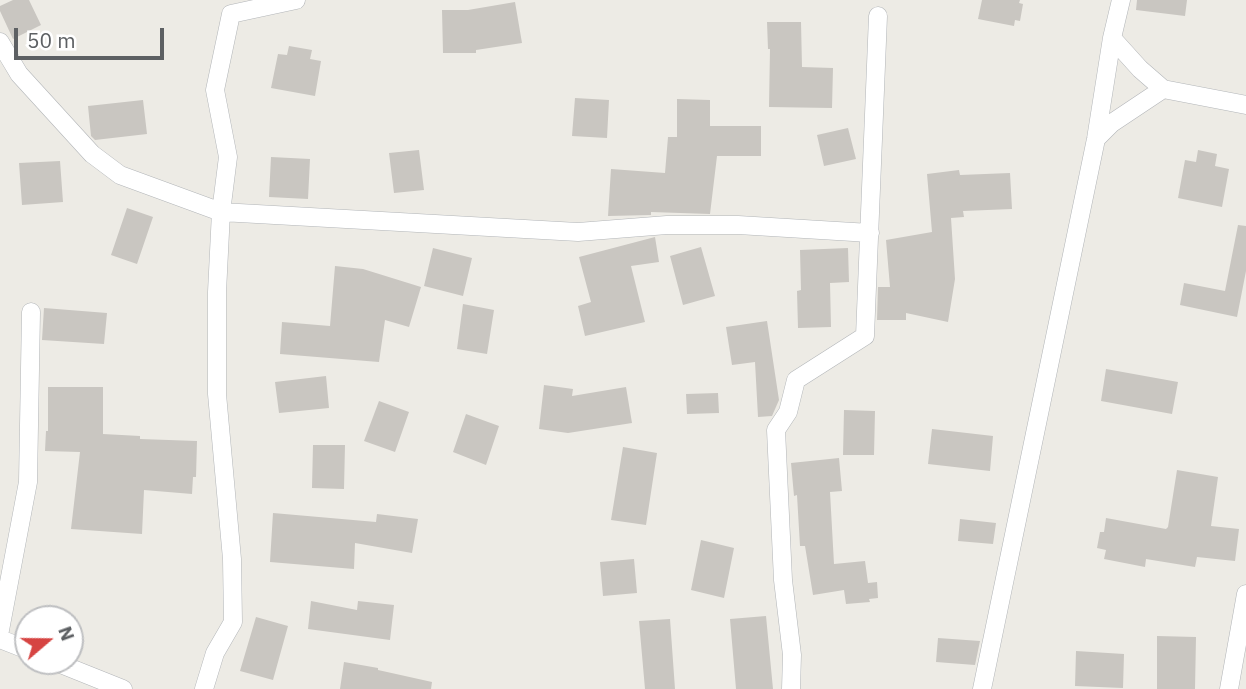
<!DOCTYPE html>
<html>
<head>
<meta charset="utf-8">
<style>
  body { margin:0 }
  #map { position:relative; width:1246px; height:689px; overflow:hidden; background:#edebe5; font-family:"IBM Plex Sans",sans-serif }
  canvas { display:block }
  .north { position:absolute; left:14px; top:605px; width:70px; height:70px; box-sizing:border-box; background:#fff; border:2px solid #bebfc1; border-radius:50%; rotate:70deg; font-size:19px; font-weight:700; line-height:28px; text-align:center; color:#5d6063 }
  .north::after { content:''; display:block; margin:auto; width:24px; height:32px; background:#d64442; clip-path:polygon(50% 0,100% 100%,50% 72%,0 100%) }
  .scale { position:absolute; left:14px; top:28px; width:150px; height:32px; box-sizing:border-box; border:4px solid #5d6063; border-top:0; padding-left:9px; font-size:21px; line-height:24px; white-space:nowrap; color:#5d6063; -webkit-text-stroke:5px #fff; paint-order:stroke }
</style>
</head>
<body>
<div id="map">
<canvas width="1246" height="689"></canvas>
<div class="north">N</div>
<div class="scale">50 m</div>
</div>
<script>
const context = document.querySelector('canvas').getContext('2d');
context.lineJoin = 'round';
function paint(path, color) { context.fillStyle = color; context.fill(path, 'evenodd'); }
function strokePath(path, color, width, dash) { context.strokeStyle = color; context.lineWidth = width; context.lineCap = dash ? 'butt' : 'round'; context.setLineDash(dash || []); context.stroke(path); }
const building = new Path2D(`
  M13,0H29L41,25L13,39L0,11V6Z
  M982,0H1020L1019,3L1023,4L1020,21L1015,20L1014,26L978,19Z
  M1137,0H1187L1185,16L1136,10Z
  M515,2L522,43L476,50V53H443L442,10H468Z
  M767,22H801L802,67L833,68L832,108L769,107L770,49H768Z
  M289,46L312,50L310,59L321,61L315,96L271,88L278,54L287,55Z
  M575,98L609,100L607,138L572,136Z
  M677,99L710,100V126H761V156H717L710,214L651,212V215L608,216L611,169L665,173L668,137H677Z
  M143,100L147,134L95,140L91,136L88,106Z
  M848,128L856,159L824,166L817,135Z
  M419,150L424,190L394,193L389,153Z
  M1198,150L1217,154L1215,166L1229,169L1222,207L1178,198L1185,160L1196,162Z
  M271,157L310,159L308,199L269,197Z
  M60,161L63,202L22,205L19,163Z
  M959,170L960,175L1010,173L1012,209L963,211L964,217L951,218L955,279L948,322L906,313V320H877L878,287H890L886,240L932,232L927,174Z
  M127,208L153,217L137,264L111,255Z
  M1238,225L1246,226V271L1237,317L1180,305L1184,283L1225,291Z
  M655,237L659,262L631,266L645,322L585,336L578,306L591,302L579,257Z
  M701,247L715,296L683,305L670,256Z
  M433,248L472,258L463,296L424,286Z
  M848,248L849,282L830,283L831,327L798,328L797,291L801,290L800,250Z
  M335,266L363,269L421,287L409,327L385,320L379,362L280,354L282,322L330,326Z
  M463,304L494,310L487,354L457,349Z
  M44,308L107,313L104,344L42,340Z
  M767,321L779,400L772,416L758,417L755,362L732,365L726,327Z
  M1106,369L1178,382L1172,414L1101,401Z
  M326,376L329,408L279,413L275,382Z
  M544,385L573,389L572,396L626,387L632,423L568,433L539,429Z
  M48,387H103V434L140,436V439L197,441L196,477H193L192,494L144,490L142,534L71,529L80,452L45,451L46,431H48Z
  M718,393L719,413L687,414L686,394Z
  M379,401L409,412L395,452L364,441Z
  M844,410L875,411L874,455H843Z
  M466,414L499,426L486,465L453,452Z
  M932,429L993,436L990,471L928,464Z
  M313,445H345L344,489L312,488Z
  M623,447L657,453L646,525L611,520Z
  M839,458L842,491L830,492L834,564L865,561L868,583L877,582L878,598L869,599L870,602L846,604L844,590L813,595L805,546H800L797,495L794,496L791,463Z
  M1177,470L1218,477L1211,526L1239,529L1235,561L1197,557L1195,567L1146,559L1145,567L1104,559L1106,550L1097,548L1100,532H1104L1106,518L1166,529L1168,527Z
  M273,513L376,522L377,514L418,519L412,553L355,543L354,569L270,562Z
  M960,519L996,523L993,544L958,541Z
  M701,540L734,548L724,598L691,590Z
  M634,559L637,593L603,596L600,562Z
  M311,601L357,610L358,601L394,605L390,640L308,629Z
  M766,616L773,689H736L730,619Z
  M256,617L288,626L273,680L240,671Z
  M670,619L675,689H645L639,621Z
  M1157,636L1196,637L1195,689H1157Z
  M938,638L980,641L975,665L936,662Z
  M1076,651L1124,654L1123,688L1075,686Z
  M344,662L378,668V670L432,682L431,689H340Z`);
const minor = new Path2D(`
  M1112,38L1140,69L1163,89L1246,105
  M0,42L19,74L92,154L120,175L221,212L578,232L667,225H738L870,233
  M1096,139L1112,123L1163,89
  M0,630L28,482L31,312
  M0,639L28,650
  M53,661L123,689
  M204,689L215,653L233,622L232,559L217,394V292L221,212L228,157L215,90L231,14L296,0
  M791,689L792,655L783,580L776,430L788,412L796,380L865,336L878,16
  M982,689L1096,139L1112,38L1121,0
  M1229,689L1246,594`);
paint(building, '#c9c6c1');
strokePath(minor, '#b2b5b8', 19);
strokePath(minor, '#fff', 18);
</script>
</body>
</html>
